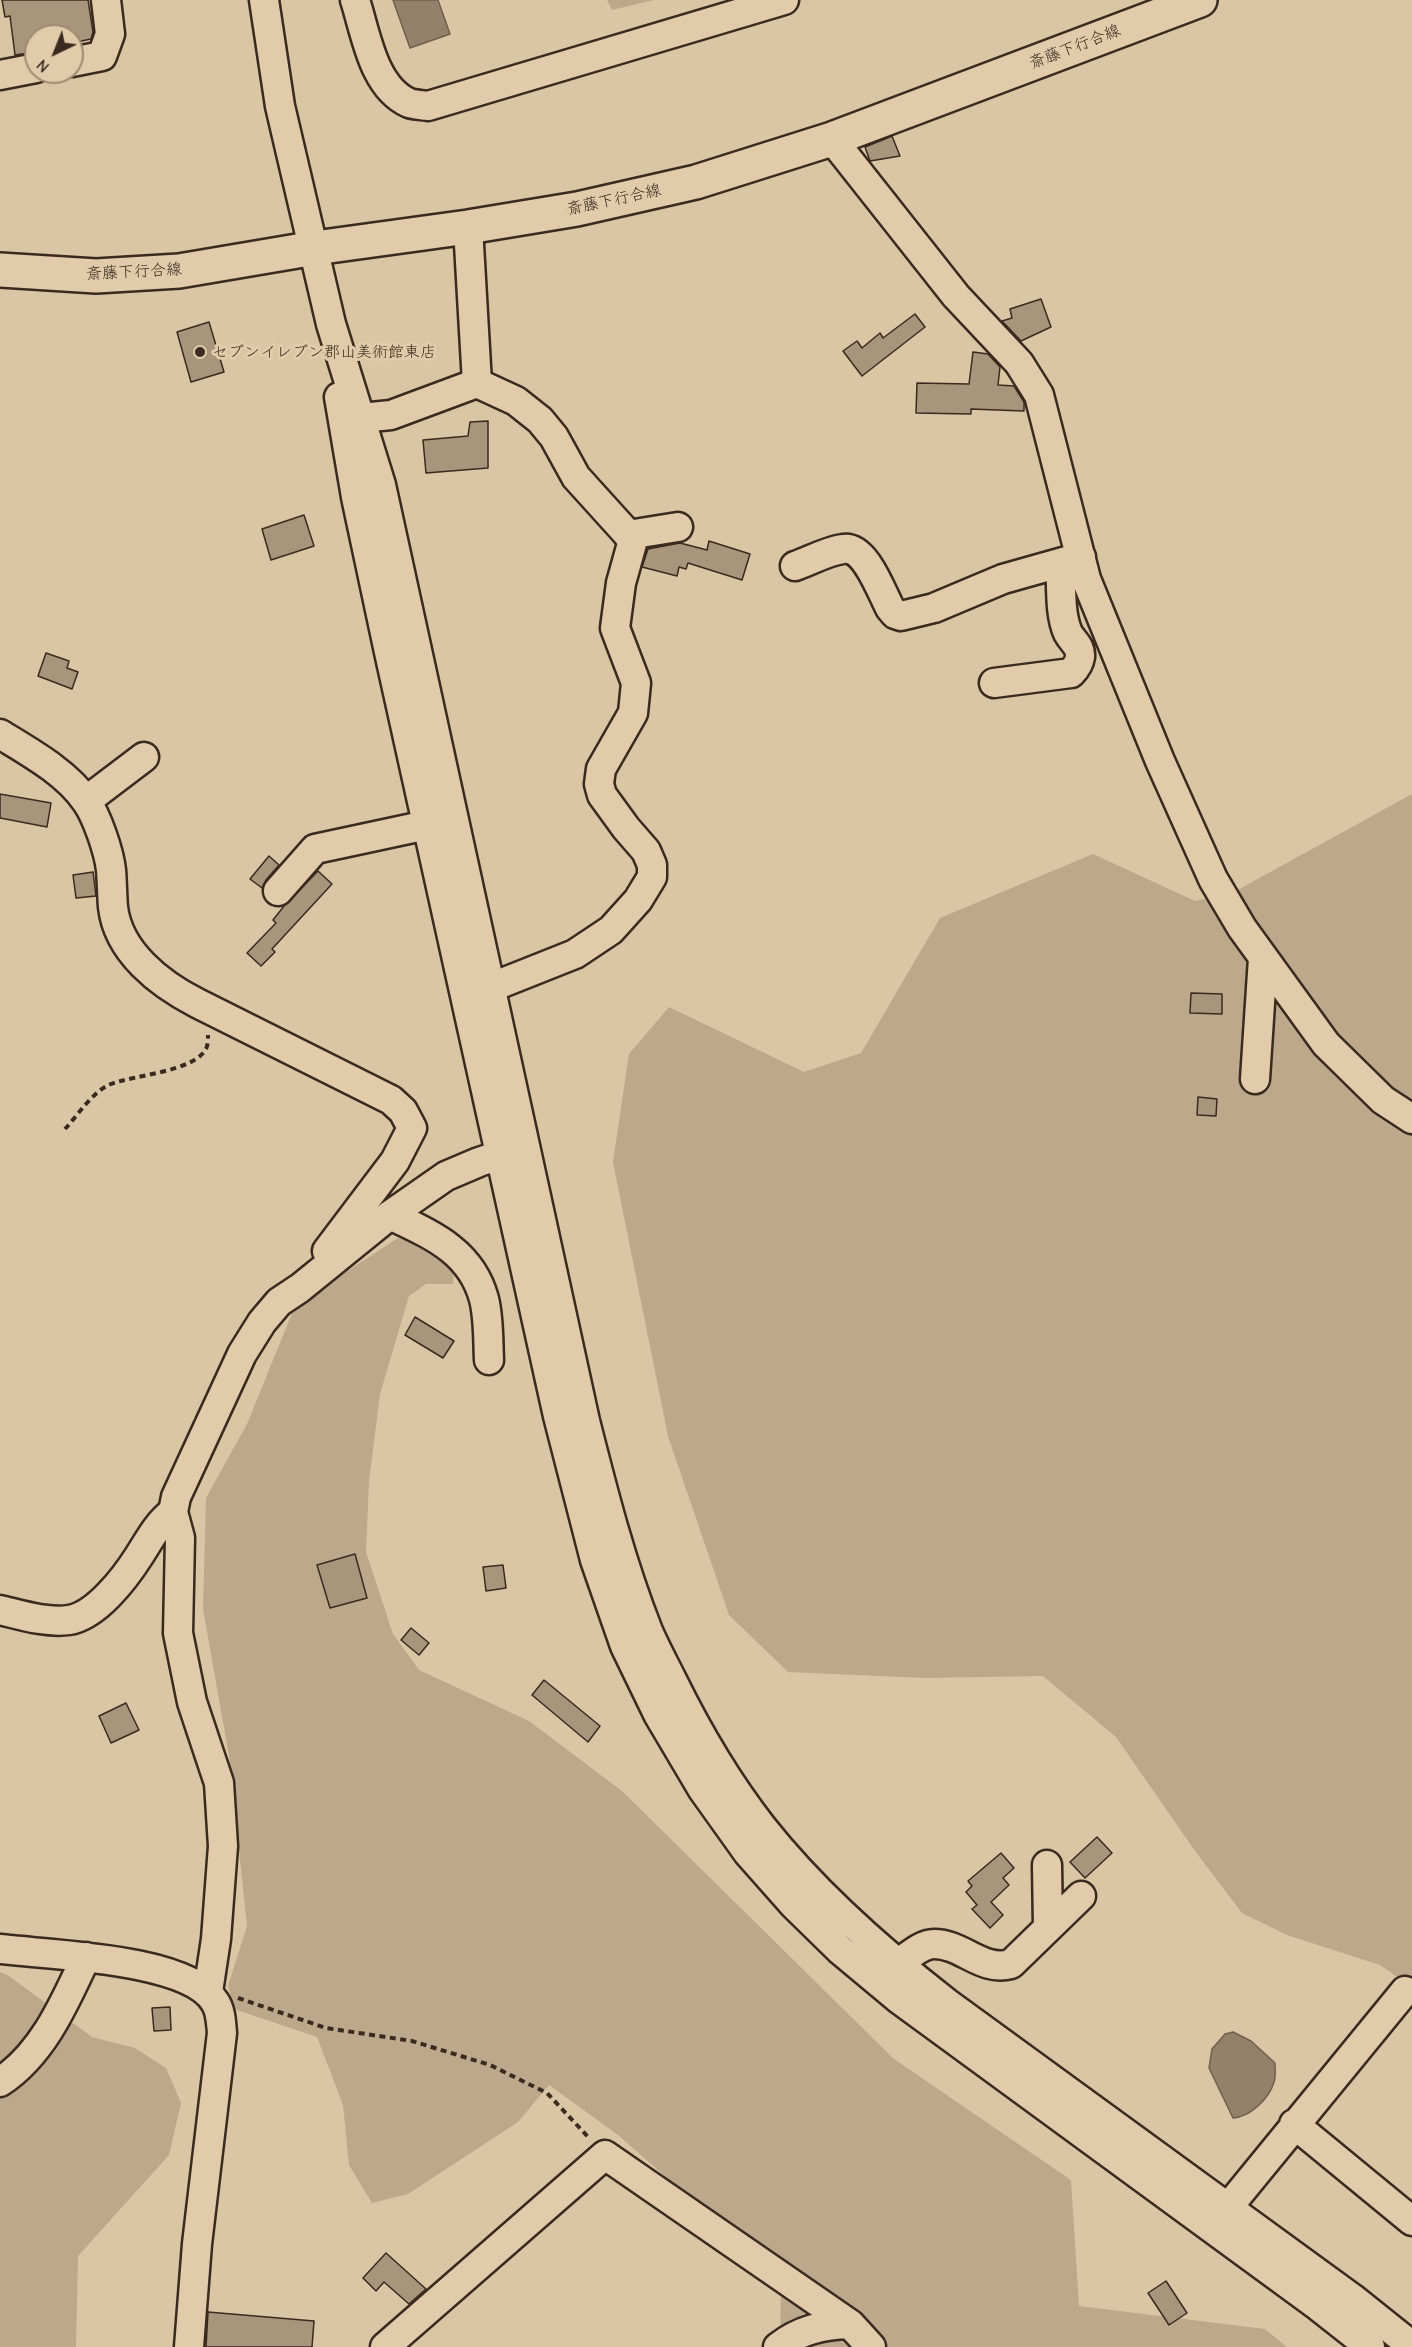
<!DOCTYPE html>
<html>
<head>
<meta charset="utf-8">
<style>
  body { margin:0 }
  #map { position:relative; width:1412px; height:2347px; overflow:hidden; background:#dac5a4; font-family:"Comic Neue",sans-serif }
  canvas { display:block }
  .north { position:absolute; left:24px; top:24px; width:60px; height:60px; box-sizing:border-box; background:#e1cbaa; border:2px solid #9f8b72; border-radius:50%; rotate:223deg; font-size:16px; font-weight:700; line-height:24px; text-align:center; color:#3b2a1e }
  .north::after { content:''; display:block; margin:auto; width:21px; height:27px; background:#3b2a1e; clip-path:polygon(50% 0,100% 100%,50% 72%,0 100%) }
</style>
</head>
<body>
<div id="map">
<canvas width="1412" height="2347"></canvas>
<div class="north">N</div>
</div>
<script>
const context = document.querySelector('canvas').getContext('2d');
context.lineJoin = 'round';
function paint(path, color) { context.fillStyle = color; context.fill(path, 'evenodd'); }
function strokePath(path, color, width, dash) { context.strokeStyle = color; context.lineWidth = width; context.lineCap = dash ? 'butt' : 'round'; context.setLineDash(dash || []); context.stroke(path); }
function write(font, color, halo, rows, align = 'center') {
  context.font = font + ' "Comic Neue","Klee One",sans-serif'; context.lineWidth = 6; context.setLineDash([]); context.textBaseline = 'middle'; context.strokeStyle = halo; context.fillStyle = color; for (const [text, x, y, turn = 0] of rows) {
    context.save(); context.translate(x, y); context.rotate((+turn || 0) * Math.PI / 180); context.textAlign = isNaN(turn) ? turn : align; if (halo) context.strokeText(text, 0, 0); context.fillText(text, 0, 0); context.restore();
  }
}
const green = new Path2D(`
  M607,0H654L612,10Z
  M1412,794V1987L1380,1965L1287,1935L1242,1913L1195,1851L1116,1737L1043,1676L925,1678L788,1672L729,1615L668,1436L613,1162L629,1054L669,1007L804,1072L861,1053L940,918L1093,854L1195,901L1234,892Z
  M398,1238L428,1248L454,1270L453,1284H426L409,1296L380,1394L369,1481L366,1552L393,1634L419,1670L529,1721L622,1791L894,2059L1071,2180L1079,2306L1265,2329L1287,2347H780L781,2287L714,2219L618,2135L549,2085L518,2122L408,2194L372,2203L349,2165L343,2105L317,2037L234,2009L228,1986L247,1926L229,1756L203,1609L206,1498L247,1424L293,1311L307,1295L340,1276Z
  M0,1972L9,1976L92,2037L135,2048L166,2068L181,2103L169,2155L78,2256L76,2347H0Z`);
const water = new Path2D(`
  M393,0H438L450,34L410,48Z
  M1233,2032L1251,2041L1275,2063C1275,2069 1276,2076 1274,2082C1269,2099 1250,2117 1233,2118L1209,2068L1212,2049L1225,2034Z`);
const building = new Path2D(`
  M2,0H88L93,32L91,39L72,43V36H36V52L15,55L10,16L5,17Z
  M892,136L900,156L870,161L865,147Z
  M1041,299L1051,327L1021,341L1002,321L1012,318L1010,309Z
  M915,314L925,327L862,376L843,351L857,341L862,348L880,333L883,338Z
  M209,322L224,372L191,382L177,332Z
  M973,352L988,354L1000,367L998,385L1014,386L1024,402V411L971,409V414L916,413L917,383L969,384Z
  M488,421V468L426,473L423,440L468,436L470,422Z
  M304,515L314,546L271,560L262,529Z
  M709,541L750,554L742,580L688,563L686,569L679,567L677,576L642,567L648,549L680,543L707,550Z
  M46,653L69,661L67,668L78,672L72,689L38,676Z
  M0,794L51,803L47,827L0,818Z
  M269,856L279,865L266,880L262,888L250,879Z
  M318,871L332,884L272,949L275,952L261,966L247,953L276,923L273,920L284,906Z
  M93,872L96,896L76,898L73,875Z
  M1191,993L1222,994V1014L1190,1013Z
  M1198,1097L1217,1099L1216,1116L1197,1115Z
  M415,1317L454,1341L443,1358L405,1335Z
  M355,1554L367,1598L330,1608L317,1565Z
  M503,1565L506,1588L486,1591L483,1567Z
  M411,1628L429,1643L419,1655L401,1640Z
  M544,1680L600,1726L588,1742L532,1695Z
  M126,1703L139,1730L111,1743L99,1716Z
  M1097,1837L1112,1853L1085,1878L1070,1862Z
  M1001,1853L1014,1868L1003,1878L1009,1885L991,1902L1003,1915L990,1928L972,1909L977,1905L966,1892L972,1886L968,1881Z
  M170,2007L171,2030L154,2031L152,2008Z
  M386,2253L426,2289L409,2304L384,2282L376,2291L363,2278Z
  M1166,2281L1187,2313L1169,2325L1148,2293Z
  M208,2312L314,2321L312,2347H206Z`);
const path = new Path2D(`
  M65,1129C78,1115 93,1091 111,1084C134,1075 193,1072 206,1049C208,1045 208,1039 208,1035
  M238,1998L326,2028L412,2041L490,2065L547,2093L590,2139`);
const minor = new Path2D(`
  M264,0L280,106L331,324L381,485L585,1421C603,1492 621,1563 648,1631C655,1647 664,1664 672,1680C697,1731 727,1782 762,1827C815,1894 880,1951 947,2003L1352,2298L1412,2346
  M355,0C366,34 373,87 409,103C415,105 422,105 428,106L784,0
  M72,62L102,56L110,34L106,0
  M0,75L36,68
  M832,139L956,296L1019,363L1039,395L1086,579L1160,761L1213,879L1242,928L1326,1044L1383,1100L1412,1119
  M468,227L477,383L516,401L540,420L554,437L576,477L633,540L621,583L615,628L636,683L633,713L601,769L599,784L602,795L626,828L646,851L652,865V877L638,900L611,930L575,954L492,987
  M339,397L356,497L389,652L558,1416L595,1560L625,1646L658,1714L703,1790L748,1853L794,1905L840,1950L900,2000L1318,2306L1370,2347
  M361,418L391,415L477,383
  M628,535L678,527
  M795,566C810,561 827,551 843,549C865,545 881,591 890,608L895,614L901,616L934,608L1003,579L1081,557
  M994,683L1071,673C1076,668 1079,664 1080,657C1081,646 1073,642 1068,633C1059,613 1062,584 1060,563
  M0,734C29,752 66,772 86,801C97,816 109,852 111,870C112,882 112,895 113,907C118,952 160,984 197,1003L391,1100L403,1111L412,1128L395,1161L327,1251
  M86,801L144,757
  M278,891L315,849L427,825
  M1255,1079L1263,958
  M390,1215C432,1235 471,1251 484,1299C489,1319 488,1341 489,1360
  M0,1610C21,1615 46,1623 69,1620C96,1616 125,1578 139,1556C150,1539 157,1524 173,1512
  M1047,1865L1048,1928
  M0,1949C49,1955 189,1958 215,2002C221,2011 221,2023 222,2033L197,2244L189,2347
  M897,1964C908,1957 921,1944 934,1944C963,1944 981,1972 1011,1964L1081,1896
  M208,1992L216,1939L223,1846L219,1783L192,1702L178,1633L180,1538L173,1512L176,1497L242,1354L262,1322L279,1302L300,1288L390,1215L446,1176L479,1162L517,1149
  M0,2082C43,2054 65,2002 86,1957
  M1294,2124L1412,2221
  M1216,2222L1405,1991
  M385,2347L605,2155L850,2324L871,2347
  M778,2347C800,2330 822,2325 850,2324`);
const major = new Path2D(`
  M0,270L96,276L179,271L315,248L468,227L577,209L696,182L832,139L1200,0`);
const markers = [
  [200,352,6,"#3b2a1e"]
];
const streetNames = [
  ["斎藤下行合線",1075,47,-21],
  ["斎藤下行合線",614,200,-12],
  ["斎藤下行合線",134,272,-3]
];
const poiNames = [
  ["セブンイレブン郡山美術館東店",212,352]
];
paint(green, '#bda88c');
paint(water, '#95816a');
strokePath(water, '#715e4c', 1.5);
paint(building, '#a9957b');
strokePath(building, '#3b2a1e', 1.5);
strokePath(minor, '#3b2a1e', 33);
strokePath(major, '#3b2a1e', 38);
strokePath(path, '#3b2a1e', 4, [6, 4.5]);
strokePath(minor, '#e1cbaa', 28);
strokePath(major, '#e1cbaa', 33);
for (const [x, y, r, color] of markers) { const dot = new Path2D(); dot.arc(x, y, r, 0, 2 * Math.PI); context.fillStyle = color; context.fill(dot); strokePath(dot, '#e1cbaa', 2); }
write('16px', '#3b2a1e', '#e1cbaa', streetNames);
write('16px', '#3b2a1e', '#e1cbaa', poiNames, 'left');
</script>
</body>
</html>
